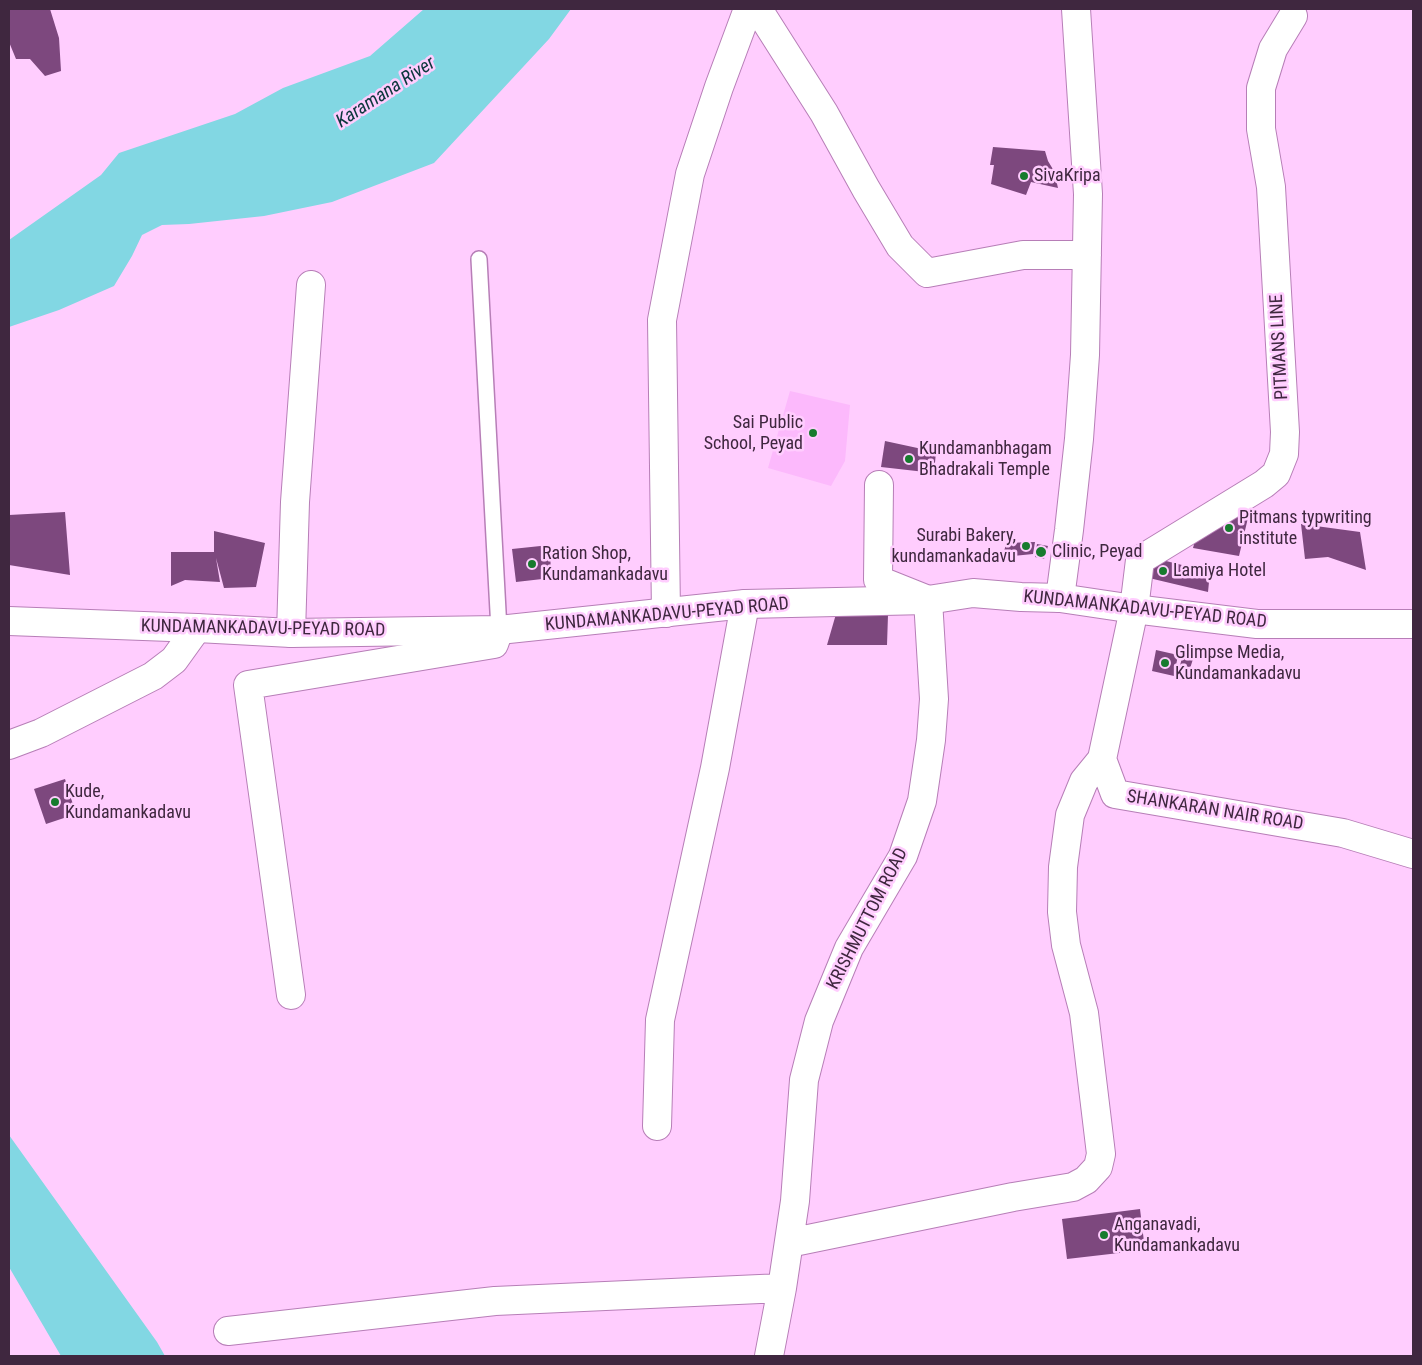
<!DOCTYPE html>
<html>
<head>
<meta charset="utf-8">
<style>
  body { margin:0 }
  #map { position:relative; width:1422px; height:1365px; overflow:hidden; background:#ffcdfe; font-family:"Roboto Condensed",sans-serif }
  canvas { display:block }
  .frame { position:absolute; inset:0; border:10px solid #3f273f; pointer-events:none }
</style>
</head>
<body>
<div id="map">
<canvas width="1422" height="1365"></canvas>
<div class="frame"></div>
</div>
<script>
const context = document.querySelector('canvas').getContext('2d');
context.lineJoin = 'round';
function paint(path, color) { context.fillStyle = color; context.fill(path, 'evenodd'); }
function strokePath(path, color, width, dash) { context.strokeStyle = color; context.lineWidth = width; context.lineCap = dash ? 'butt' : 'round'; context.setLineDash(dash || []); context.stroke(path); }
function write(font, color, halo, rows, align = 'center') {
  context.font = font + ' "Roboto Condensed",sans-serif'; context.lineWidth = 5; context.setLineDash([]); context.textBaseline = 'middle'; context.strokeStyle = halo; context.fillStyle = color; for (const [text, x, y, turn = 0] of rows) {
    context.save(); context.translate(x, y); context.rotate((+turn || 0) * Math.PI / 180); context.textAlign = isNaN(turn) ? turn : align; if (halo) context.strokeText(text, 0, 0); context.fillText(text, 0, 0); context.restore();
  }
}
const built = new Path2D(`
  M790,391L850,405L845,461L831,486L768,468Z`);
const water = new Path2D(`
  M424,9H571L549,39L434,163L332,202L264,216L189,224L162,225L142,235L132,256L114,286L59,310L9,327V240L101,175L119,153L235,114L283,88L370,56Z
  M9,1135L157,1342L165,1356H61L9,1267Z`);
const building = new Path2D(`
  M9,9H50L59,38L61,71L45,76L30,59H16L9,42Z
  M993,147L1045,151L1048,161L1054,171L1058,188L1031,182L1026,195L991,184L994,165H990Z
  M885,441L936,452L934,473L881,467Z
  M1251,505L1239,556L1193,548L1196,537Z
  M65,512L70,575L9,565V515Z
  M1301,524L1360,532L1366,570L1328,557L1305,559Z
  M214,531L265,543L256,587L224,588L216,558L220,582L185,580L171,586V552H214Z
  M1035,542L1033,554L1003,557L1006,543Z
  M1037,544L1048,546L1044,559L1035,557Z
  M550,545L551,578L516,582L512,549Z
  M1154,558L1210,572L1208,592L1149,578Z
  M836,614L888,615L887,645H827Z
  M1156,650L1178,655L1174,676L1152,671Z
  M1182,658L1193,659L1187,678L1177,677Z
  M65,779L76,814L46,824L34,789Z
  M1140,1209L1145,1250L1067,1259L1062,1219Z`);
const lane = new Path2D(`
  M479,259L499,630`);
const street = new Path2D(`
  M758,9L824,113L866,189L900,246L927,273L1023,255H1087
  M1293,16L1273,49L1261,88V129L1271,187L1285,432L1284,454L1276,474L1264,484L1140,560L1134,609L1102,759L1115,794L1343,833L1413,854
  M1060,598L1069,530L1079,439L1085,355L1088,194L1076,9
  M666,613L662,320L690,174L719,87L748,9
  M291,633L295,502L311,285
  M9,745L41,733L153,676L174,660L197,628
  M291,995L248,685L494,644L499,630
  M657,1126L660,1020L715,768L745,604
  M789,1243L1013,1197L1073,1187L1086,1180L1098,1167L1101,1154L1084,1013L1066,945L1062,912L1063,867L1070,815L1084,781L1102,759
  M228,1331L495,1301L782,1288
  M769,1356L782,1288L795,1201L804,1080L819,1021L849,948L903,856L922,801L931,740L934,699L928,600L878,580L879,485`);
const secondary = new Path2D(`
  M9,621L197,628L291,633L499,630L745,604L928,600L973,593L1021,597L1060,598L1134,609L1257,624H1413`);
const markers = [
  [1024,176,5,"#177b2e"],
  [813,433,5,"#177b2e"],
  [909,459,5,"#177b2e"],
  [1229,528,5,"#177b2e"],
  [1026,546,5,"#177b2e"],
  [1041,552,6,"#177b2e"],
  [532,564,5,"#177b2e"],
  [1163,571,5,"#177b2e"],
  [1165,663,5,"#177b2e"],
  [55,802,5,"#177b2e"],
  [1104,1235,5,"#177b2e"]
];
const poiNames = [
  ["SivaKripa",1034,176],
  ["Sai Public",803,423,"right"],
  ["School, Peyad",803,444,"right"],
  ["Kundamanbhagam",919,449],
  ["Bhadrakali Temple",919,470],
  ["Pitmans typwriting",1239,518],
  ["institute",1239,539],
  ["Surabi Bakery,",1016,536,"right"],
  ["kundamankadavu",1016,557,"right"],
  ["Clinic, Peyad",1052,552],
  ["Ration Shop,",542,554],
  ["Kundamankadavu",542,575],
  ["Lamiya Hotel",1173,571],
  ["Glimpse Media,",1175,653],
  ["Kundamankadavu",1175,674],
  ["Kude,",65,792],
  ["Kundamankadavu",65,813],
  ["Anganavadi,",1114,1225],
  ["Kundamankadavu",1114,1246]
];
const streetNames = [
  ["PITMANS LINE",1280,347,-93],
  ["KUNDAMANKADAVU-PEYAD ROAD",1145,610,6],
  ["KUNDAMANKADAVU-PEYAD ROAD",667,615,-5],
  ["KUNDAMANKADAVU-PEYAD ROAD",263,629,1],
  ["SHANKARAN NAIR ROAD",1215,811,9],
  ["KRISHMUTTOM ROAD",868,919,-63]
];
const waterNames = [
  ["Karamana River",386,93,-33]
];
paint(built, '#fcb9fc');
paint(water, '#82d7e3');
paint(building, '#7d487e');
strokePath(lane, '#b77eb7', 18);
strokePath(street, '#b77eb7', 30);
strokePath(secondary, '#b77eb7', 30);
strokePath(lane, '#fff', 15);
strokePath(street, '#fff', 28);
strokePath(secondary, '#fff', 28);
for (const [x, y, r, color] of markers) { const dot = new Path2D(); dot.arc(x, y, r, 0, 2 * Math.PI); context.fillStyle = color; context.fill(dot); strokePath(dot, '#ffcdfe', 2); }
write('18px', '#3f273f', '#ffcdfe', poiNames, 'left');
write('18px', '#3f273f', '#ffcdfe', streetNames);
write('italic 19px', '#0c373c', '#ffcdfe', waterNames);
</script>
</body>
</html>
